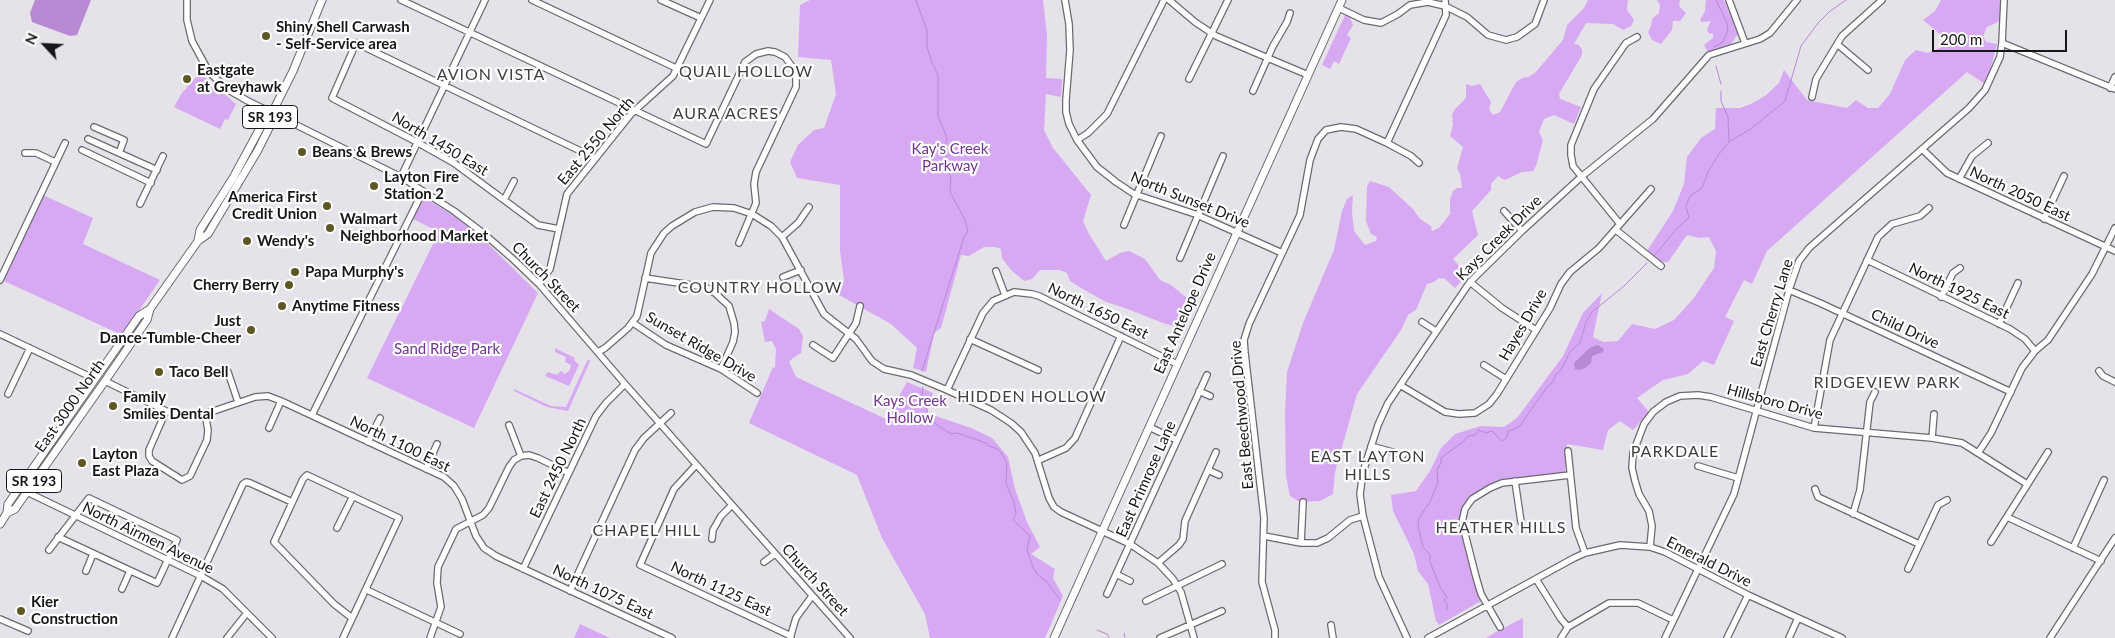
<!DOCTYPE html>
<style>
body{margin:0}
#map{position:relative;width:2115px;height:638px;overflow:hidden;background:#e6e2e9;font-family:Lato,sans-serif}
canvas{display:block}
.north{position:absolute;left:20px;top:20px;width:50px;height:50px;-webkit-text-stroke:4px #fff;paint-order:stroke;rotate:295deg;font-size:14px;font-weight:700;line-height:20px;text-align:center;color:#171618}
.north::after{content:'';display:block;margin:auto;width:18px;height:22px;background:#171618;clip-path:polygon(50% 0,100% 100%,50% 72%,0 100%)}
.scale{position:absolute;left:1932px;top:30px;width:135px;height:22px;box-sizing:border-box;border:2px solid #171618;border-top:0;padding-left:6px;font-size:15px;line-height:18px;white-space:nowrap;color:#171618;-webkit-text-stroke:4px #fff;paint-order:stroke}
</style>
<div id="map">
<canvas width="2115" height="638"></canvas>
<div class="north">N</div>
<div class="scale">200 m</div>
</div>
<script>
const c = document.querySelector('canvas').getContext('2d');
c.lineJoin = 'round';
function paint(path, color) { c.fillStyle = color; c.fill(path, 'evenodd'); }
const poly = rows => new Path2D(rows.map(r => 'M' + r).join(''));
function trace(path, color, width, dash) { c.strokeStyle = color; c.lineWidth = width; c.lineCap = dash ? 'butt' : 'round'; c.setLineDash(dash || []); c.stroke(path); }
function write(font, color, halo, rows, align = 'center') {
  c.font = font + ' Lato,sans-serif'; c.lineWidth = 4.5; c.setLineDash([]); c.textBaseline = 'middle'; c.strokeStyle = halo; c.fillStyle = color; for (const [text, x, y, turn = 0] of rows) {
    c.save(); c.translate(x, y); c.rotate((+turn || 0) * Math.PI / 180); c.textAlign = isNaN(turn) ? turn : align; if (halo) c.strokeText(text, 0, 0); c.fillText(text, 0, 0); c.restore();
  }
}
paint(poly([
 [810,0,1043,0,1047,35,1046,78,1062,79,1061,97,1046,94,1044,130,1053,148,1091,195,1083,221,1089,234,1106,261,1120,253,1129,251,1145,259,1160,280,1171,285,1188,299,1197,302,1185,329,1163,323,1125,308,1106,302,1081,288,1070,281,1067,273,1060,270,1040,270,1032,279,1024,281,1011,270,1002,258,1001,249,995,247,984,247,969,256,961,255,941,328,934,333,926,372,913,368,917,348,891,324,839,295,844,280,840,251,840,185,797,178,790,162,798,145,814,130,824,128,836,94,831,60,798,57,800,5],
 [1588,0,1628,0,1627,10,1634,20,1631,26,1623,30,1613,24,1586,23,1574,44,1579,45,1582,50,1582,55,1559,94,1560,99,1581,107,1574,124,1554,115,1544,119,1539,132,1543,140,1536,166,1533,171,1522,172,1505,180,1498,176,1491,184,1491,190,1472,211,1478,235,1453,259,1467,275,1455,288,1445,279,1439,278,1434,282,1427,284,1416,310,1408,315,1401,330,1357,394,1335,472,1333,494,1320,501,1300,502,1290,496,1286,475,1285,414,1287,372,1303,323,1334,250,1342,211,1347,199,1353,195,1352,212,1354,231,1365,245,1376,241,1377,237,1371,234,1366,221,1367,186,1370,181,1389,187,1413,209,1420,219,1431,226,1432,231,1439,228,1450,214,1450,199,1453,191,1457,188,1462,188,1460,174,1457,168,1463,147,1450,136,1453,125,1452,114,1455,109,1466,98,1466,84,1472,86,1480,84,1491,102,1489,109,1493,115,1500,112,1516,82,1522,78,1528,77,1535,73,1563,40,1567,25,1584,8],
 [1657,0,1680,0,1679,6,1686,13,1680,21,1673,21,1672,30,1661,44,1652,40,1648,32,1651,26,1652,19,1659,13,1660,5],
 [1706,0,1724,0,1738,34,1731,44,1708,52,1704,45,1713,38,1713,33,1709,34,1707,29,1711,21,1701,22,1700,20,1705,11],
 [1941,0,2000,0,2000,21,1987,27,1983,36,1986,42,1997,44,1990,71,1985,84,1967,72,1767,251,1752,284,1744,280,1725,317,1734,321,1714,365,1703,361,1688,374,1663,380,1637,398,1649,412,1633,430,1620,421,1608,430,1603,450,1567,444,1565,475,1511,481,1485,489,1462,511,1460,519,1461,528,1481,601,1439,625,1436,621,1428,584,1418,571,1414,554,1393,511,1391,495,1416,491,1430,471,1441,448,1455,434,1481,426,1504,427,1517,418,1563,356,1583,313,1602,293,1593,337,1603,342,1618,341,1632,324,1655,329,1674,320,1694,298,1714,268,1716,251,1709,237,1700,238,1687,235,1668,262,1660,262,1647,251,1673,211,1684,184,1687,157,1701,138,1715,129,1716,108,1740,108,1751,104,1765,96,1779,83,1784,70,1807,100,1847,108,1856,100,1868,108,1878,108,1890,94,1905,60,1916,50,1928,53,1942,47,1946,39,1923,20,1935,11],
 [1345,15,1349,15,1353,25,1347,35,1351,38,1339,64,1334,61,1330,69,1322,65],
 [200,73,236,104,228,120,225,119,220,129,174,107,182,93],
 [43,195,93,218,83,244,160,280,122,335,4,281],
 [424,197,453,215,481,237,538,293,474,428,367,378,439,232,413,219],
 [769,309,799,329,803,336,801,353,793,358,789,362,796,377,886,419,907,382,933,393,927,413,971,428,992,438,1008,457,1015,489,1027,522,1040,547,1031,554,1055,569,1053,578,1063,596,1045,638,930,638,925,614,882,538,857,475,749,423,773,367,775,368,776,349,772,341,765,342,761,322,765,321],
 [555,348,575,358,574,360,579,365,569,386,545,376,548,372,557,375,561,371,565,374,570,370,571,365,565,362,566,357,555,352],
 [591,359,568,411,547,407,514,391,514,389,551,406,566,407,587,361],
 [1523,618,1523,638,1486,638,1496,632],
 [580,624,610,638,574,638]
]), '#d6a9f2');
paint(poly([
 [35,0,91,0,77,35,70,36,32,22,30,13],
 [1598,345,1604,349,1603,352,1592,356,1591,363,1585,368,1580,370,1575,369,1574,363,1579,358,1591,347]
]), '#b689d2');
trace(poly([
 [916,0,927,31,927,47,932,63,938,75,938,116,947,138,945,148,949,172,951,177,950,192,965,220,968,231,964,237,922,371],
 [1714,47,1723,42,1728,30,1727,23,1716,0],
 [1716,66,1721,84],
 [1721,91,1721,101,1728,117,1729,142],
 [1655,255,1678,227,1689,218,1686,206,1690,196,1702,188,1709,170,1719,154,1729,142,1752,128,1785,101,1801,46,1818,23,1829,12,1846,0],
 [923,387,922,396,929,416,937,425,951,434,957,433,986,443,989,446,998,449,1004,457,1007,464,1006,484,1014,502,1016,514,1013,520,1030,536,1027,550,1033,567,1037,574,1047,582,1060,600],
 [1447,610,1447,604,1444,600,1447,597,1441,589,1430,562,1430,555,1423,547,1418,526,1419,518,1430,502,1438,482,1437,470,1441,463,1441,458,1464,441,1468,436,1475,435,1479,430,1486,433,1492,431,1502,441,1507,437,1508,431,1519,427,1547,387,1553,382,1556,374,1561,370,1570,352,1580,343,1586,322,1592,312,1624,286,1647,263],
 [1097,630,1107,634,1109,638],
 [1124,633,1125,638]
]), '#b689d2', 1);
const minor = poly([
 [187,0,187,20,192,41,209,72,227,89,246,100,401,177,454,211,483,233,514,260,539,284,625,384,850,638],
 [401,0,706,144,745,62,756,54,768,51,775,52,785,57,796,72,796,87,756,172,754,184,756,203,739,243],
 [532,0,678,69],
 [661,0,701,18],
 [1065,0,1069,24,1070,50,1066,100,1066,112,1069,124,1077,140,1097,167,1116,182,1134,194,1195,214,1282,253],
 [1169,0,1195,22,1216,36,1308,75],
 [1729,0,1745,43],
 [1339,8,1364,20,1381,23,1398,14,1410,5,1428,2,1445,6,1467,17,1488,35,1506,40,1517,37,1535,24,1544,0],
 [2002,43,2115,89],
 [1837,44,1868,70],
 [1189,79,1228,0],
 [2110,88,2115,77],
 [1253,91,1273,46,1287,22,1290,13],
 [1812,97,1816,79,1842,36,1882,0],
 [94,127,124,140,119,153],
 [88,139,157,170],
 [1077,140,1088,133,1107,114,1164,0],
 [1387,143,1446,15,1445,0],
 [1922,149,1947,173,2115,251],
 [82,150,151,183],
 [25,153,36,153,55,162],
 [401,177,485,0],
 [1959,179,1972,156,1988,143],
 [504,200,514,181],
 [140,204,163,156],
 [1504,211,1522,231],
 [2044,219,2064,176],
 [1620,224,1573,166,1571,155,1571,145,1594,89,1626,43,1637,37],
 [1124,225,1161,136],
 [559,229,538,225,454,163,413,140,332,98,356,43,595,158],
 [1616,230,1661,266],
 [782,237,798,223,809,207],
 [1180,258,1223,156],
 [1867,260,2010,329,2025,339,2035,351],
 [996,271,1005,295],
 [783,277,801,270],
 [645,278,705,287,715,293,729,306,734,323,735,332,733,342,721,369],
 [0,280,65,143],
 [1470,282,1502,308,1536,330],
 [539,284,550,269,567,194,631,114,673,76,710,0],
 [1789,290,1820,303,2011,392],
 [1941,297,1953,273,1960,268],
 [1422,322,1436,331],
 [633,323,666,345,721,369,757,393],
 [1999,324,2018,283],
 [0,334,95,379],
 [970,339,1038,370],
 [813,345,833,358,856,323,860,306],
 [598,352,605,348,628,328,637,316,651,253,664,233,672,226,695,212,713,207,734,208,752,214,771,226,782,237,824,314,856,339,872,361,884,369,911,375,947,390,991,410,1011,423,1021,432,1035,453,1049,498,1054,507,1061,512,1130,544,1158,563,1173,579,1181,592,1194,638],
 [1484,365,1506,379],
 [2099,371,2103,376,2115,382],
 [228,372,238,402],
 [105,381,166,411,185,416,205,414,255,397,268,396,281,401,444,477,454,486,462,499,476,536,484,548,496,556,672,638],
 [1400,385,1445,412,1459,414,1475,413,1489,404,1497,394,1550,308,1561,284,1570,272,1599,248,1651,189],
 [947,390,983,313,993,301,1014,292,1032,294,1039,296,1177,364],
 [1199,391,1210,396],
 [8,394,30,348],
 [166,411,149,450,149,456,152,461,182,480,190,476,207,440,208,430,205,414],
 [312,415,423,191],
 [509,425,521,456],
 [1149,427,1177,440],
 [269,428,281,401],
 [1814,428,1830,340,1878,237,1892,224,1920,216,1929,208],
 [1932,438,1934,414],
 [368,442,380,418],
 [1371,446,1403,455],
 [1568,451,1576,528,1585,553],
 [1978,453,1991,433,2022,368,2035,351,2048,340,2092,274,2115,228],
 [1039,460,1066,448,1075,438,1121,336],
 [696,465,674,489,640,565,791,636],
 [1698,466,1738,478],
 [426,469,437,444],
 [1208,470,1219,475],
 [1515,481,1521,522],
 [1815,489,1818,497,1919,544],
 [27,492,201,576,223,589,272,638],
 [1853,514,1860,490,1870,402,1875,392],
 [2007,517,2101,561],
 [337,528,353,496],
 [1264,536,1301,543,1317,543,1328,538,1350,520,1363,516],
 [712,539,713,530,721,516,732,505],
 [1991,542,2048,452],
 [1301,543,1303,502],
 [1650,547,1652,526,1649,511,1639,494,1635,481,1632,468,1633,453,1644,424,1653,412,1666,402,1680,396,1698,395,1711,397,1814,428,1932,438,1962,443,2027,484],
 [2073,548,2104,480],
 [49,550,89,498,177,540,157,583,58,537],
 [764,562,775,554],
 [1158,563,1179,545,1183,539,1185,521,1216,452],
 [523,569,596,416,606,403,625,384],
 [1908,569,1938,505,1947,500],
 [86,571,93,554],
 [1116,574,1130,581],
 [1536,579,1561,619,1568,627],
 [122,589,130,571],
 [367,590,460,634],
 [570,591,635,450,644,438,671,413],
 [1107,594,1207,375],
 [1146,601,1222,564],
 [0,619,28,631],
 [1331,625,1333,638],
 [1500,627,1481,594,1476,577,1462,522,1465,509,1472,499,1490,488,1502,483,1570,475],
 [172,638,243,484,246,482,250,483,292,502],
 [227,638,247,613],
 [343,638,399,518,307,475,303,479,274,542,334,604,352,618],
 [430,638,441,607,437,583,438,567,456,529,483,515,489,508,509,467,514,460,521,456,529,455,538,458,569,473],
 [790,638,796,618,812,596],
 [1160,638,1222,611],
 [1275,638,1275,630,1262,582,1264,518,1245,353,1244,340,1249,324,1300,215,1310,160,1318,139,1326,130,1341,127,1356,129,1387,143,1411,156,1419,163],
 [1407,638,1379,577,1363,516,1360,494,1363,472,1378,425,1388,403,1470,282,1522,231,1581,177,1653,119,1709,55,1760,39,1770,33,1797,0],
 [1428,638,1574,558,1585,553,1620,545,1650,547,1665,552,1748,595,1842,638],
 [1561,638,1568,627,1609,603,1638,603,1673,620],
 [1665,638,1734,494,1789,290,1799,261,1809,248,1969,108,1985,90,2000,57,2002,43,2004,0],
 [1727,638,1748,595],
 [1789,638,1798,618],
 [2050,638,2115,538]
]);
const major = poly([
 [270,117,293,71,322,0],
 [7,513,15,509,105,381,147,320,150,309],
 [0,524,7,513,8,504,139,316,150,309,198,241,208,234,258,150,272,122,270,117,265,119,233,178,200,230,198,241],
 [1054,638,1342,0]
]);
trace(minor, '#6c696f', 8);
trace(major, '#6c696f', 9);
trace(minor, '#fff', 5.5);
trace(major, '#fff', 7);
for (const [x, y, r, color] of [
 [266,36,5,"#5e5723"],
 [187,79,5,"#5e5723"],
 [302,152,5,"#5e5723"],
 [374,186,5,"#5e5723"],
 [327,206,5,"#5e5723"],
 [330,228,5,"#5e5723"],
 [247,241,5,"#5e5723"],
 [295,272,5,"#5e5723"],
 [289,285,5,"#5e5723"],
 [282,306,5,"#5e5723"],
 [251,330,5,"#5e5723"],
 [159,372,5,"#5e5723"],
 [113,406,5,"#5e5723"],
 [82,463,5,"#5e5723"],
 [21,611,5,"#5e5723"]
]) { const dot = new Path2D(); dot.arc(x, y, r, 0, 2 * Math.PI); c.fillStyle = color; c.fill(dot); trace(dot, '#fff', 2); }
for (const [x, y, w] of [
 [270,117,55],
 [34,481,55]
]) { const box = new Path2D(); box.roundRect(x - w / 2, y - 11.5, w, 23, 4); c.fillStyle = '#fff'; c.fill(box); trace(box, '#171618', 1); }
write('bold 14px', '#171618', null, [
 ["SR 193",270,117],
 ["SR 193",34,481]
]);
write('bold 15px', '#171618', '#fff', [
 ["Shiny Shell Carwash",276,27],
 ["- Self-Service area",276,44],
 ["Eastgate",197,70],
 ["at Greyhawk",197,87],
 ["Beans & Brews",312,152],
 ["Layton Fire",384,177],
 ["Station 2",384,194],
 ["America First",317,197,"right"],
 ["Credit Union",317,214,"right"],
 ["Walmart",340,219],
 ["Neighborhood Market",340,236],
 ["Wendy's",257,241],
 ["Papa Murphy's",305,272],
 ["Cherry Berry",279,285,"right"],
 ["Anytime Fitness",292,306],
 ["Just",241,321,"right"],
 ["Dance-Tumble-Cheer",241,338,"right"],
 ["Taco Bell",169,372],
 ["Family",123,397],
 ["Smiles Dental",123,414],
 ["Layton",92,454],
 ["East Plaza",92,471],
 ["Kier",31,602],
 ["Construction",31,619]
], 'left');
write('15px', '#171618', '#fff', [
 ["East 2550 North",596,141,-50],
 ["North 1450 East",440,144,31],
 ["North 2050 East",2020,194,25],
 ["North Sunset Drive",1190,200,22],
 ["Kays Creek Drive",1499,238,-45],
 ["Church Street",546,277,46],
 ["North 1925 East",1959,291,26],
 ["North 1650 East",1098,311,26],
 ["East Antelope Drive",1185,313,-66],
 ["East Cherry Lane",1772,313,-73],
 ["Hayes Drive",1523,325,-60],
 ["Child Drive",1905,329,25],
 ["Sunset Ridge Drive",701,347,30],
 ["Hillsboro Drive",1775,402,15],
 ["East 3000 North",70,406,-55],
 ["East Beechwood Drive",1242,415,-95],
 ["North 1100 East",400,444,26],
 ["East 2450 North",558,468,-64],
 ["East Primrose Lane",1146,479,-66],
 ["North Airmen Avenue",148,538,26],
 ["Emerald Drive",1709,562,27],
 ["Church Street",815,580,48],
 ["North 1125 East",721,589,25],
 ["North 1075 East",603,592,25]
]);
write('15px', '#6f368d', '#fff', [
 ["Kay's Creek",950,149],
 ["Parkway",950,166],
 ["Sand Ridge Park",447,349],
 ["Kays Creek",910,401],
 ["Hollow",910,418]
]);
c.letterSpacing = '1px';
write('16px', '#413e43', '#fff', [
 ["QUAIL HOLLOW",746,72],
 ["AVION VISTA",491,75],
 ["AURA ACRES",726,114],
 ["COUNTRY HOLLOW",760,288],
 ["RIDGEVIEW PARK",1887,383],
 ["HIDDEN HOLLOW",1032,397],
 ["PARKDALE",1675,452],
 ["EAST LAYTON",1368,457],
 ["HILLS",1368,475],
 ["HEATHER HILLS",1501,528],
 ["CHAPEL HILL",647,531]
]);
c.letterSpacing = '0px';
</script>
